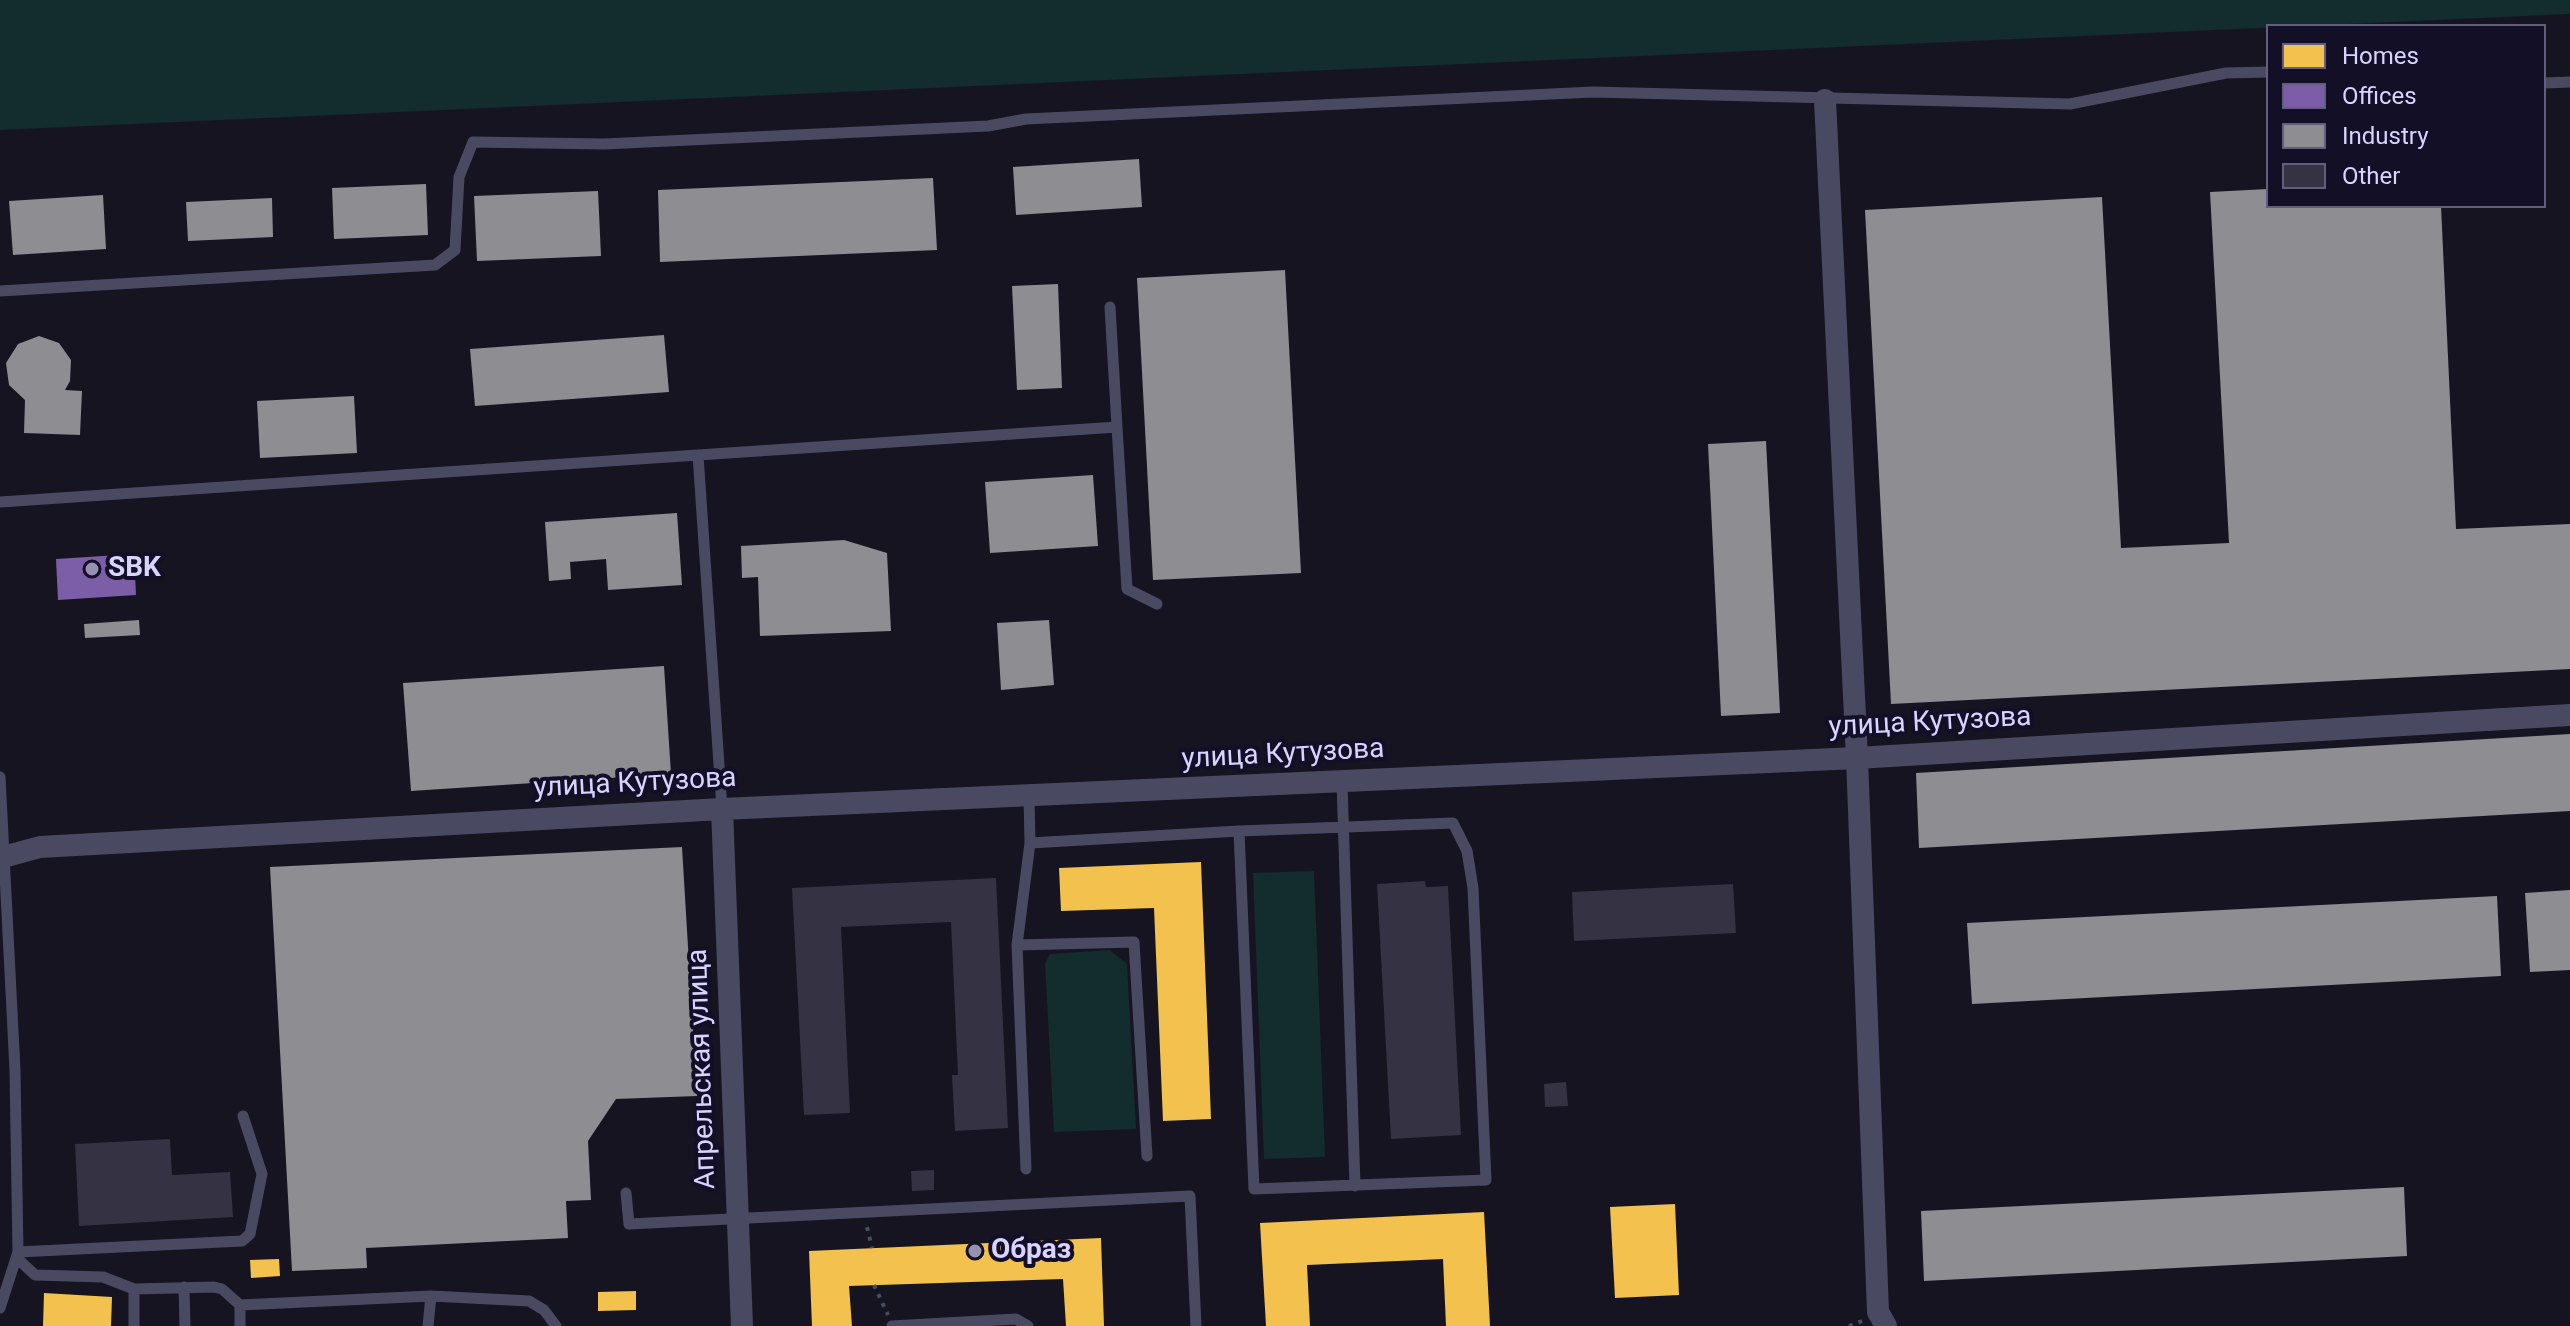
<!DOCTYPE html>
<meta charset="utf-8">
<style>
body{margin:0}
#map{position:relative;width:2570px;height:1326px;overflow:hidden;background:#161421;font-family:Roboto,sans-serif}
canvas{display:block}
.legend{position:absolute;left:2266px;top:24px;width:280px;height:184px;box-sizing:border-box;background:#130f26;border:2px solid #625e7d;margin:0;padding:10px 14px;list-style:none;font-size:24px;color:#d9d4ff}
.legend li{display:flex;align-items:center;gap:16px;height:40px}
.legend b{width:40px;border:2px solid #625e7d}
</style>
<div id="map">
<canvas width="2570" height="1326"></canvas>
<ul class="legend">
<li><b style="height:22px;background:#f2c14e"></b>Homes</li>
<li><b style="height:22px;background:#7b5ea7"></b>Offices</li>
<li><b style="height:22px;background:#8d8d92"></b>Industry</li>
<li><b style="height:22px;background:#343243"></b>Other</li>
</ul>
</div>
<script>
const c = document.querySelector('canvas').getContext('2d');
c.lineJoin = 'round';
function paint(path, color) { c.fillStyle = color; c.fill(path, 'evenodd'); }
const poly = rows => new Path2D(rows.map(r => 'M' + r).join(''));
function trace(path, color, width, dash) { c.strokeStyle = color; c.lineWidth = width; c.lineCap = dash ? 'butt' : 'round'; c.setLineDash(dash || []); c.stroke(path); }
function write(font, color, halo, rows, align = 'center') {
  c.font = font + ' Roboto,sans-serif'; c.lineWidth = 8; c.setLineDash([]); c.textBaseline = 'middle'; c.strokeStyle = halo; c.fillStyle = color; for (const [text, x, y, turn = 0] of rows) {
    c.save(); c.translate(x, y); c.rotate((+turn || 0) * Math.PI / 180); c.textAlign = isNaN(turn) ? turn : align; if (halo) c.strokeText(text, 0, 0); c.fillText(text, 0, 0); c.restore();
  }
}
paint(poly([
 [0,0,2570,0,2570,14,0,130],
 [1314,871,1325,1157,1264,1159,1253,873],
 [1110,950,1127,964,1136,1129,1054,1132,1045,964,1050,954]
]), '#132c2d');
paint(poly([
 [1201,862,1211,1119,1163,1121,1154,908,1061,911,1059,868],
 [1675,1204,1679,1295,1615,1298,1610,1207],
 [1484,1212,1490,1326,1446,1326,1443,1259,1307,1265,1310,1326,1266,1326,1260,1223],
 [1101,1238,1104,1326,1066,1326,1063,1279,849,1286,852,1326,812,1326,809,1251],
 [279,1259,280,1276,251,1278,250,1260],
 [636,1291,636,1310,598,1311,598,1292],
 [44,1293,112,1297,111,1326,43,1326]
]), '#f2c14e');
paint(poly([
 [134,554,136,595,58,600,56,559]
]), '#7b5ea7');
paint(poly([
 [1139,159,1142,207,1016,215,1013,167],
 [933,178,937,250,660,262,658,190],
 [426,184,428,235,334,239,332,188],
 [2268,189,2268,206,2441,206,2456,529,2570,524,2570,669,1891,704,1865,210,2102,197,2121,548,2229,543,2210,192],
 [598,191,601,256,477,261,474,196],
 [103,195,106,249,13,255,9,201],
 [272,198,273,237,188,241,186,202],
 [1285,270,1301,573,1153,580,1137,278],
 [1058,284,1062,388,1017,390,1012,286],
 [664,335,669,392,475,406,470,349],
 [39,336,59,343,71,360,70,381,65,390,82,391,80,435,24,433,25,400,9,385,6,363,18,344],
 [354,396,357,453,260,458,257,401],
 [1766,441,1780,713,1721,716,1708,444],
 [1093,475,1098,546,990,553,985,482],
 [677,513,682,585,608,590,606,559,570,562,571,579,549,581,545,522],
 [844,540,887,553,891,631,760,636,758,577,742,578,741,546],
 [139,620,140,635,85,638,84,624],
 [1049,620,1054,685,1001,690,997,623],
 [664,666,671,774,411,791,403,683],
 [2570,734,2570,811,1919,848,1916,773],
 [682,847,697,1096,616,1099,588,1141,591,1200,566,1201,568,1238,366,1248,367,1268,292,1271,270,867],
 [2570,890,2570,970,2530,972,2525,893],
 [2497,896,2501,976,1972,1004,1967,923],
 [2404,1187,2407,1256,1924,1281,1921,1211]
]), '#8d8d92');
paint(poly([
 [996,878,1008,1128,955,1131,952,1075,958,1075,951,922,841,927,850,1113,804,1115,792,888],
 [1425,881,1426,887,1448,886,1461,1135,1391,1139,1377,884],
 [1733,884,1736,933,1574,941,1572,892],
 [1566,1082,1568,1106,1545,1107,1544,1084],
 [170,1139,172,1175,230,1172,233,1217,79,1226,75,1144],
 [934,1170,934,1190,912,1191,911,1171]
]), '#343243');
trace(poly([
 [867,1227,872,1248],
 [874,1285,888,1315],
 [1849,1326,1862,1321]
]), '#44505f', 4, [4, 6]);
trace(poly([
 [2544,83,2570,82],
 [0,291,435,265,455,250,459,177,473,142,604,144,988,126,1026,119,1593,92,2070,104,2226,73,2268,72],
 [1117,427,1127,589,1157,604],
 [0,502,698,455],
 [0,777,15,1070,18,1252,0,1308],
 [1342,783,1355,1186],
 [722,809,698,455,1117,427,1110,307],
 [1030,843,1239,831,1453,823,1467,851,1473,888,1486,1180,1254,1189,1239,831],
 [1017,945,1134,942,1147,1156],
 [1026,1169,1017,945,1030,843,1029,797],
 [626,1193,629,1224,1190,1196,1196,1326],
 [18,1252,242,1241,250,1234,262,1174,243,1116],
 [18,1259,35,1275,103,1277,134,1289,214,1287,222,1289,240,1305,431,1296,529,1301,544,1310,556,1326],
 [184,1287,185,1326],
 [134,1289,134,1326],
 [240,1305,240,1326],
 [428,1326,431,1296],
 [892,1326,1016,1319,1028,1326]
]), '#4a4962', 11);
trace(poly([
 [1825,100,1857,758,1878,1312,1886,1326],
 [722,809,742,1326],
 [0,858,40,847,722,809,1857,758,2570,715]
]), '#4a4962', 22);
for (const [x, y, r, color] of [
 [92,569,8,"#9591b1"],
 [975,1251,8,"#9591b1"]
]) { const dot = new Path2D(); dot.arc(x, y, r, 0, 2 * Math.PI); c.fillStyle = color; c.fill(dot); trace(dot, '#130f26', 3); }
write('bold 28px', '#d9d4ff', '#130f26', [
 ["SBK",108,569],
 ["Образ",991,1251]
], 'left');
write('28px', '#d9d4ff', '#130f26', [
 ["улица Кутузова",1930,723,-3],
 ["улица Кутузова",1283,755,-3],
 ["улица Кутузова",635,784,-3],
 ["Апрельская улица",703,1069,-92]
]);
</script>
